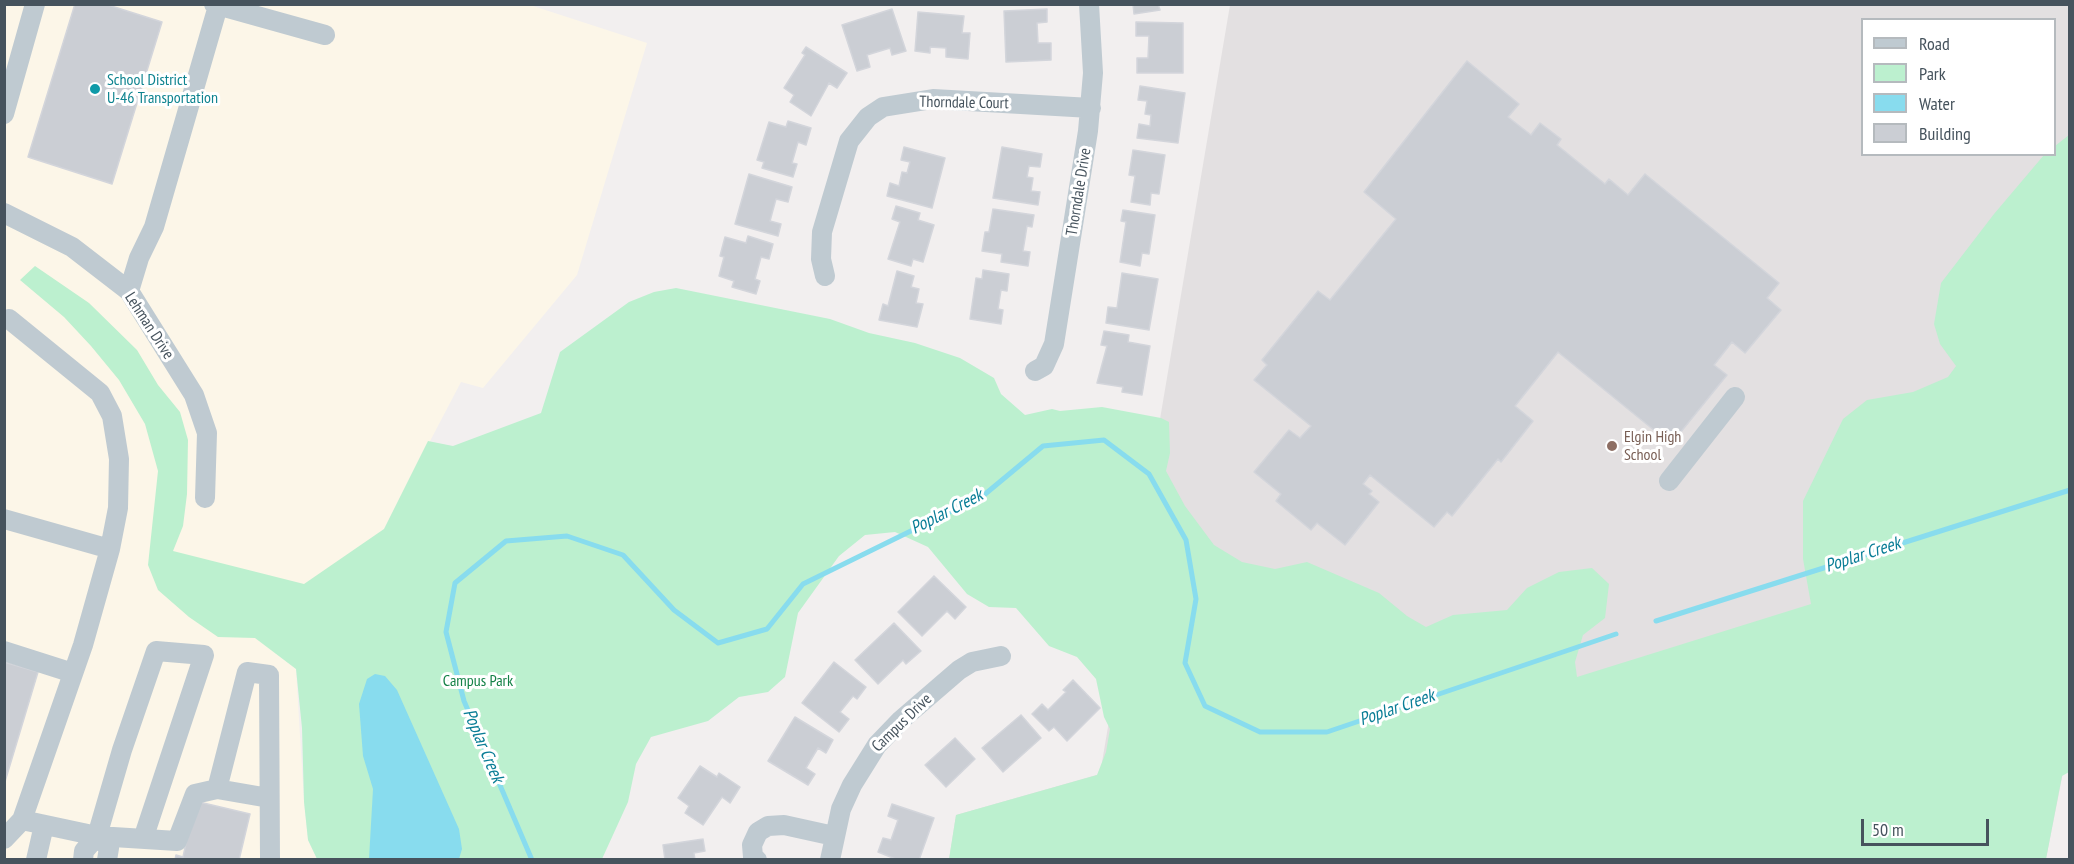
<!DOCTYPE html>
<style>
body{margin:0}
#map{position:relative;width:2074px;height:864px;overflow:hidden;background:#f2efef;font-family:"PT Sans Narrow",sans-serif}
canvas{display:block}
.frame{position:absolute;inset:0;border:6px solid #46535d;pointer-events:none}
.legend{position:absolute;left:1861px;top:18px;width:195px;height:138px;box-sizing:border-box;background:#fff;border:2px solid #b5babe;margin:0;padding:8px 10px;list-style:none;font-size:18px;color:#46535d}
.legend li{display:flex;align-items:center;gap:12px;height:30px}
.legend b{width:30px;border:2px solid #b5babe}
.scale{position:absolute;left:1861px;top:819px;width:128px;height:27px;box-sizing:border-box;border:3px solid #46535d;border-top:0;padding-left:8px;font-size:18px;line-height:21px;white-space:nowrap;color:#46535d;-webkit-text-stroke:4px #fff;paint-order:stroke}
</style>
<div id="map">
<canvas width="2074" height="864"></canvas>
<div class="frame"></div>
<ul class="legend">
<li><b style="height:8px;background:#bfcad1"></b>Road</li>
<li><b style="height:16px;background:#bcf0cf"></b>Park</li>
<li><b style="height:16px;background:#88dcee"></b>Water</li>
<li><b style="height:16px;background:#cbced4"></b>Building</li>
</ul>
<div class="scale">50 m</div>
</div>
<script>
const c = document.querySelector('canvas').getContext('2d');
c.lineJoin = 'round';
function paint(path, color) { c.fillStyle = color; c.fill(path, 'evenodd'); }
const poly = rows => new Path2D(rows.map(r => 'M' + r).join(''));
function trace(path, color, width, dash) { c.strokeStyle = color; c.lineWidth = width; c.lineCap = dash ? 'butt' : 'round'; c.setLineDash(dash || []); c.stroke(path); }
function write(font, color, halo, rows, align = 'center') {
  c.font = font + ' "PT Sans Narrow",sans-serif'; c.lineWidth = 6; c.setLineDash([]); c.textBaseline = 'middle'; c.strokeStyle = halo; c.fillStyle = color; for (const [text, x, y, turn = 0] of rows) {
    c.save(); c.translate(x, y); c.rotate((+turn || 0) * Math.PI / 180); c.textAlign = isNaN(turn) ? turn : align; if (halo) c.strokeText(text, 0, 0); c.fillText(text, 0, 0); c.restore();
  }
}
paint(poly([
 [5,5,530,5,647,43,577,275,483,388,461,382,384,529,256,638,296,669,304,802,308,840,317,859,5,860]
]), '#fcf6e8');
paint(poly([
 [1230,5,2069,5,2070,737,2046,859,949,860,956,815,1100,774],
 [1862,20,2054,20,2054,154,1862,154]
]), '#e3e0e1');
paint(poly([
 [2069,135,2069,772,2062,776,2046,859,949,859,956,815,1097,775,1106,752,1110,729,1104,717,1096,679,1077,657,1049,646,1016,608,989,607,967,594,928,547,895,532,865,535,839,556,798,613,785,677,768,692,739,697,708,721,651,737,636,764,628,802,602,859,317,859,308,840,304,802,302,728,296,669,255,638,218,637,189,617,158,590,148,565,158,471,145,424,119,380,91,346,64,317,20,280,35,266,89,303,137,350,158,385,180,412,188,440,187,494,183,526,173,551,304,584,384,529,428,441,453,446,541,413,560,352,629,302,654,292,676,288,830,319,869,333,915,343,960,358,994,378,1001,394,1025,415,1052,409,1060,411,1102,407,1161,418,1169,422,1170,453,1166,471,1185,506,1214,545,1242,562,1275,569,1307,562,1379,593,1407,616,1426,627,1453,615,1507,610,1527,588,1559,572,1592,568,1609,584,1605,618,1583,635,1575,662,1577,677,1811,604,1803,559,1803,501,1843,419,1867,400,1913,392,1948,377,1956,366,1940,344,1934,324,1941,283,1994,214,2044,155,2054,154,2055,146]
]), '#bcf0cf');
paint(poly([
 [375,674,385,676,397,690,459,829,462,849,459,859,369,859,373,789,363,756,359,704,367,679]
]), '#88dcee');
trace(poly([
 [1656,621,2070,490],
 [532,860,464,701,446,632,455,583,506,541,567,536,623,555,674,610,718,643,767,629,803,584,984,495,1043,446,1104,440,1149,474,1186,540,1196,599,1185,663,1205,706,1260,732,1327,732,1616,634]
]), '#88dcee', 5);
const building = poly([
 [75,4,105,4,162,22,112,184,28,157,75,4],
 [1133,4,1158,4,1160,10,1134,14,1133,4],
 [892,9,906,51,892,55,890,48,867,55,870,67,857,71,842,25,892,9],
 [1047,9,1047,22,1037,23,1038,43,1051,43,1051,60,1006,62,1004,11,1047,9],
 [918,12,964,16,962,33,970,33,968,59,946,57,946,48,930,47,930,53,915,51,918,12],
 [1136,22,1183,23,1183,73,1137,73,1137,58,1148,58,1149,36,1136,36,1136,22],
 [806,47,847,73,837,88,829,83,811,116,790,102,794,95,784,88,805,55,802,53,806,47],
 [1467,61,1519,104,1508,117,1531,135,1540,123,1561,139,1557,145,1605,184,1609,179,1628,195,1645,174,1779,283,1767,298,1781,310,1745,353,1732,342,1714,365,1727,375,1671,444,1558,352,1515,406,1533,421,1501,462,1498,459,1452,516,1447,512,1434,527,1370,475,1363,484,1372,491,1369,494,1379,502,1345,545,1317,523,1311,530,1276,501,1281,494,1254,472,1289,430,1300,438,1311,426,1254,380,1267,365,1262,360,1318,291,1330,300,1396,219,1364,192,1467,61],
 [1140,86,1185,93,1178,143,1137,138,1139,124,1150,126,1151,115,1145,114,1147,101,1138,100,1140,86],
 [788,121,811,128,806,145,798,142,792,163,797,164,793,177,762,168,764,162,757,160,769,122,786,127,788,121],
 [904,147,945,158,932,208,887,196,890,183,899,186,902,172,907,173,910,162,901,160,904,147],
 [1002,147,1042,154,1040,167,1029,166,1027,177,1033,178,1031,191,1040,192,1038,205,993,198,1002,147],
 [1133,150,1165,155,1159,194,1151,193,1150,205,1131,202,1135,176,1129,175,1133,150],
 [749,174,792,187,788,202,776,199,770,221,781,224,778,236,735,224,749,174],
 [896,206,920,213,918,220,934,225,923,262,913,259,911,266,888,259,900,222,892,219,896,206],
 [993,209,1034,215,1032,227,1027,226,1023,251,1030,252,1028,266,1001,262,1002,254,982,251,985,232,989,232,993,209],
 [1123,210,1155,215,1149,254,1142,253,1140,266,1120,262,1126,222,1121,221,1123,210],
 [748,236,773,244,769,259,761,257,755,279,760,281,756,294,732,287,734,281,719,276,724,257,720,256,725,237,746,243,748,236],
 [983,270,1009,274,1007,291,1001,290,998,309,1003,310,1001,324,970,319,976,278,982,279,983,270],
 [897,271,914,276,911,287,919,289,916,303,923,304,917,327,879,320,883,304,888,306,897,271],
 [1122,273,1158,279,1149,330,1106,323,1108,307,1117,308,1122,273],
 [1104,331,1129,335,1128,342,1150,346,1142,395,1122,392,1123,387,1097,383,1107,346,1101,345,1104,331],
 [934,576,966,607,955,619,947,611,922,636,898,612,934,576],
 [894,623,921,651,906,664,903,660,878,684,855,660,894,623],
 [4,662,38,672,4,785,4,662],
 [834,662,866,687,857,699,853,696,840,712,849,719,839,732,802,703,834,662],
 [1073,680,1100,708,1067,741,1054,727,1049,731,1032,714,1042,704,1048,710,1066,692,1063,690,1073,680],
 [1021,715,1041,738,1003,772,982,748,1021,715],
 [795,717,833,740,826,753,818,748,806,768,815,774,808,785,768,761,795,717],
 [955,738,975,759,946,787,925,765,955,738],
 [700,766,717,777,719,773,740,787,730,803,722,797,703,825,685,813,689,806,678,798,700,766],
 [195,801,250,814,239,860,175,860,176,855,183,857,195,801],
 [892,804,934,818,919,860,898,860,878,852,883,838,891,840,898,820,888,816,892,804],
 [703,839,705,851,694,853,695,860,665,860,663,845,703,839]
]);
paint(building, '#cbced4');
trace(building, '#d3d5db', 1.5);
trace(poly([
 [214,4,325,35],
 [4,114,35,4],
 [4,213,72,247,129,291,194,395,207,433,205,498],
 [825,276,821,259,822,232,849,141,868,117,883,107,933,99,1091,108],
 [129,291,139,258,154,227,218,6],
 [9,319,100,393,112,416,119,459,118,508,110,549],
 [1035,371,1044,366,1054,344,1088,131,1093,73,1089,4],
 [1669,481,1735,397],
 [4,519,110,549,83,645,22,820],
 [4,651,73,673],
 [217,789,247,672,269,675,270,860],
 [97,836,109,848,107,860],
 [4,839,22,820,97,836,177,841,195,794,217,789,269,798],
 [36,860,44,825],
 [83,860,84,851,97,836,122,750,156,651,204,655,143,839],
 [757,860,753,857,752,845,758,832,768,826,784,825,834,836],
 [830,860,841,809,852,785,877,745,901,720,959,670,972,662,1001,656]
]), '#bfcad1', 20);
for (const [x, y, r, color] of [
 [95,89,6,"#0f9aa8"],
 [1612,446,6,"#8d6e63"]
]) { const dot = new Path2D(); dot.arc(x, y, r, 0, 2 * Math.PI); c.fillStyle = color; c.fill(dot); trace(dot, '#fff', 2); }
write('16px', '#0d838f', '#fff', [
 ["School District",107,80],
 ["U-46 Transportation",107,98]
], 'left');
write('16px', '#46535d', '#fff', [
 ["Thorndale Court",964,103,1],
 ["Thorndale Drive",1079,192,-81],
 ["Lehman Drive",149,326,57],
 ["Campus Drive",902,723,-44]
]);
write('16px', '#785e54', '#fff', [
 ["Elgin High",1624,437],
 ["School",1624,455]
], 'left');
write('16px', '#148147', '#fff', [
 ["Campus Park",478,681]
]);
write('italic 18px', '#097d96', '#fff', [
 ["Poplar Creek",947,512,-27],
 ["Poplar Creek",1863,555,-18],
 ["Poplar Creek",1397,708,-19],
 ["Poplar Creek",483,746,67]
]);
</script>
